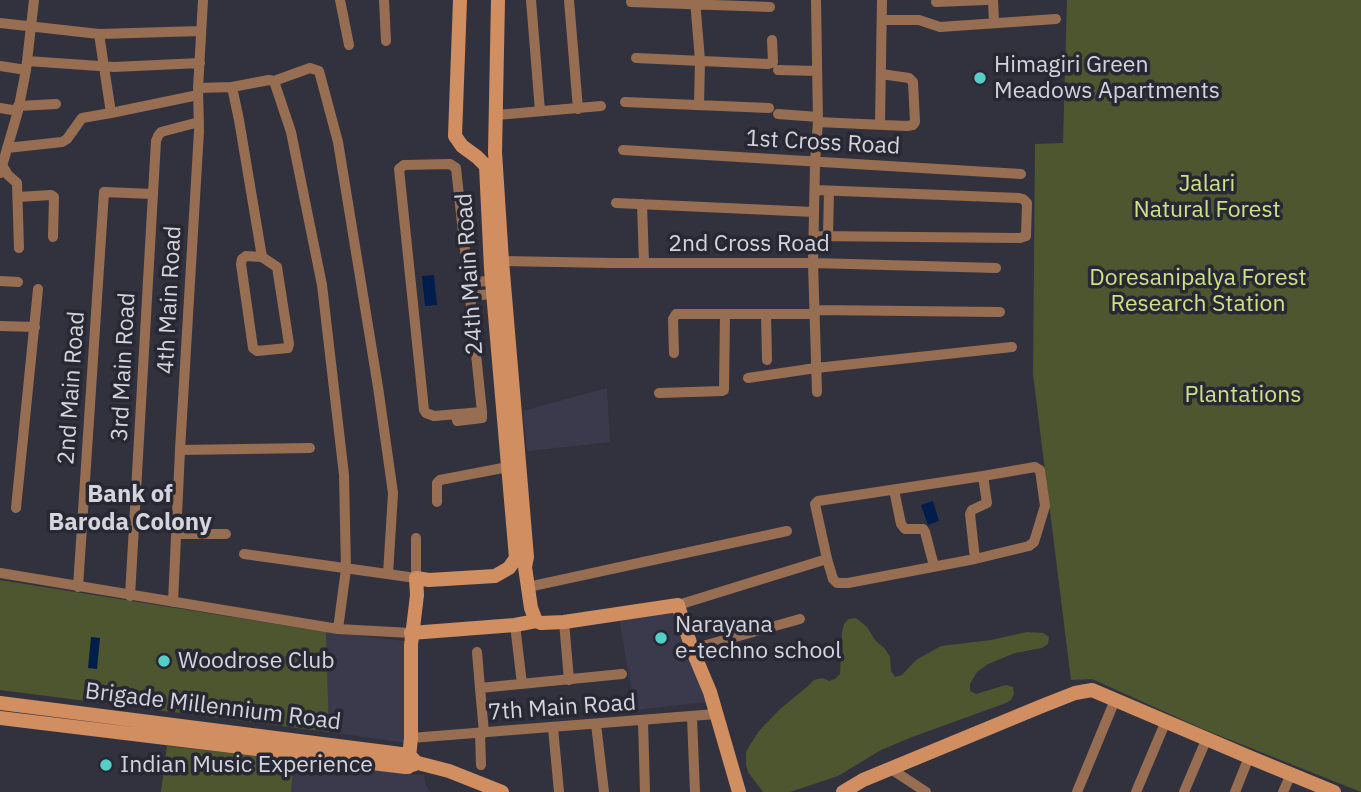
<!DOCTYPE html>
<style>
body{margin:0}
canvas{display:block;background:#32323e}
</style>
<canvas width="1361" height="792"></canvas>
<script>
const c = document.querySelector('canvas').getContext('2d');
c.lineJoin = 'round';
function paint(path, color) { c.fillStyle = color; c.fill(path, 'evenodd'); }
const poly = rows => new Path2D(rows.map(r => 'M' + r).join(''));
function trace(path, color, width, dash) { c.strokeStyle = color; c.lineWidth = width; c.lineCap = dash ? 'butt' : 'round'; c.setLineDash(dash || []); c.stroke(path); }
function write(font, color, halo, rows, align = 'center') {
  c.font = font + ' "IBM Plex Sans",sans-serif'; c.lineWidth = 7; c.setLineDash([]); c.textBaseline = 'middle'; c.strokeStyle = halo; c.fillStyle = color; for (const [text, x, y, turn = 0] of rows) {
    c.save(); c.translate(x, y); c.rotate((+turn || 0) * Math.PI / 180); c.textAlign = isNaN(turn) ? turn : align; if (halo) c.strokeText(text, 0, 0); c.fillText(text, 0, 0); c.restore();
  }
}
paint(poly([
 [607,388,610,442,527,451,523,411],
 [669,611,676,616,707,702,635,710,619,617],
 [326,632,404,641,407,743,329,732],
 [294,760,404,774,424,775,425,784,430,792,291,792]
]), '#3a3a4c');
paint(poly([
 [1067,0,1361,0,1361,792,1203,729,1092,679,1071,680,1033,374,1035,144,1063,143],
 [0,580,326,632,329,732,0,690],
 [856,618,867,627,875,640,885,649,890,657,891,671,895,677,902,675,916,660,941,646,991,640,1027,632,1043,633,1049,637,1048,644,1042,648,1015,653,988,664,977,672,970,684,970,691,976,694,1006,685,1013,687,1014,694,1011,700,1006,703,912,737,881,750,838,776,790,792,763,792,748,772,746,765,746,752,750,745,759,731,779,710,808,686,814,680,822,678,829,681,835,679,840,674,842,632,844,624,849,619],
 [167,746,294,760,291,792,161,792]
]), '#4d562e');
paint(poly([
 [434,275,437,305,425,306,422,276],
 [933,501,939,521,928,525,921,505],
 [91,637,100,638,97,669,88,668]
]), '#011d4b');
trace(poly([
 [340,0,349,45],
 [384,0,386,41],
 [531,0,540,111],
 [569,0,578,109],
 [695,0,700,60,699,105],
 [816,0,818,122,815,163,813,263,817,392],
 [993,0,994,23],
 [631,2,770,7],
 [936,2,986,0],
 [882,20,919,20,940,27,1056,19],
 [0,23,99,34,201,31],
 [99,34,111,113],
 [636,58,768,64,773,62,772,40],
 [27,61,114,67,200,63],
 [0,66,26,70],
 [778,70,817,71],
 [274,81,310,68,319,71,338,142,378,387,393,493,388,574],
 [232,87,239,120,262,257],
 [198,88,232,87,269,80,274,81,291,132,322,285,344,475,346,569,338,629],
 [625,102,769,108],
 [18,106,56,104],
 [0,108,18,111],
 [778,114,818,117],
 [497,115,601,106],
 [818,122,907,126,913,125,915,122,913,82,909,78,881,74],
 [880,124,882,0],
 [7,148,62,142,67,139,82,118,111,113,198,95],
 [623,150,1021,174],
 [2,165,8,175,17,183,19,248],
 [0,173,18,111,26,70,34,0],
 [18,197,51,195,54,197,53,237],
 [616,203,814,212],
 [642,204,644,263],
 [814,236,1020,238,1026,236,1027,203,1023,199,1019,198,815,190],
 [828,236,829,191],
 [246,256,262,257,277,267,289,344,288,348,257,351,253,348,241,264,242,259,246,256],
 [502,261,611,263,813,263,996,268],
 [0,281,18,282],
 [468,282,492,281],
 [470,296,493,294],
 [815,310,1000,312],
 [766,314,767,360],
 [0,326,35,327],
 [674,353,673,319,676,314,725,314],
 [748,378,816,368,1012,347],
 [659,393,722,391,724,390,725,314,815,314],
 [457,421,482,418,482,412,470,296,456,168,450,164,404,165,399,169,424,410,426,413,434,416,482,412],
 [180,450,310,448],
 [894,490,901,524,905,529,923,529,925,532,934,566],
 [437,502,437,483,440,480,508,467],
 [16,508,38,289],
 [176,534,226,534],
 [244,554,416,578,416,538],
 [975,559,970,514,972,510,987,503,983,476,818,501,815,504,827,559,833,579,837,583,848,583,975,559,1029,546,1034,542,1045,506,1040,470,1035,467,983,476],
 [0,573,338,629,411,633],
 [78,587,104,192,153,194],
 [528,587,787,531],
 [130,596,156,141,158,136,161,132,199,122],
 [173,602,180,450,199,131,198,88,203,0],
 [678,605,827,559],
 [564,622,569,680],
 [515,625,522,684],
 [692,649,800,619],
 [477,652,480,688],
 [692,717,695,792],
 [643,721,645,792],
 [596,724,604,792],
 [553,728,559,792],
 [480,733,481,765],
 [484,733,480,688,622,674],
 [411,738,716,714],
 [891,769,926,792],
 [1077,792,1115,700],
 [1136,792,1166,721],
 [1184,792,1207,738],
 [1235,792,1249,757],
 [1283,792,1291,774]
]), '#986e52', 10);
trace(poly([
 [498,0,495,152,502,261,527,557,525,567,531,608,536,621],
 [411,633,515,625,536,621,541,623,564,622,678,605,692,649,710,692,739,792],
 [0,703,409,755,416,762],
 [0,718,405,767,415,764],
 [418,763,449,771,502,792],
 [408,767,411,738,411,645,417,595,416,578,429,580,495,576,509,568,516,558,491,269,486,166,477,157,462,146,455,136,460,0],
 [843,792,863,780,1042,706,1075,693,1092,690,1249,757,1334,792]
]), '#d18e60', 14);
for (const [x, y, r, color] of [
 [980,78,7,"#55cec5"],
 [661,638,7,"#55cec5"],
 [164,661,7,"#55cec5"],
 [106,765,7,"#55cec5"]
]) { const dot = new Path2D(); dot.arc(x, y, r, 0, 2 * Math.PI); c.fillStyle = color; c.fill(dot); trace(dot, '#282834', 2.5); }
write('23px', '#d4d4dc', '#282834', [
 ["Himagiri Green",994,65],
 ["Meadows Apartments",994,91],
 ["Narayana",675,625],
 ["e-techno school",675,651],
 ["Woodrose Club",178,661],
 ["Indian Music Experience",120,765]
], 'left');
write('23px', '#d4d4dc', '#282834', [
 ["1st Cross Road",823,143,3],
 ["2nd Cross Road",749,244],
 ["24th Main Road",470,274,-94],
 ["4th Main Road",170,300,-87],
 ["3rd Main Road",124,367,-87],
 ["2nd Main Road",72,388,-86],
 ["Brigade Millennium Road",213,707,7],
 ["7th Main Road",562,708,-4]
]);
write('23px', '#cce285', '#282834', [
 ["Jalari",1207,184],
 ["Natural Forest",1207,210],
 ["Doresanipalya Forest",1198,278],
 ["Research Station",1198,304],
 ["Plantations",1243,395]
]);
write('bold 24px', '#d4d4dc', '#282834', [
 ["Bank of",130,495],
 ["Baroda Colony",130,523]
]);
</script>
